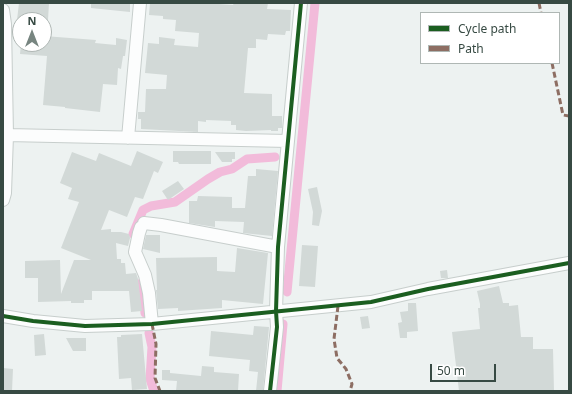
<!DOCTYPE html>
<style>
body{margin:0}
#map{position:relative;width:572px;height:394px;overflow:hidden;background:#edf2f1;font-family:"Noto Sans",sans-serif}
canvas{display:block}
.frame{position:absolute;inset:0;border:4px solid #374a43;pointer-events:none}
.legend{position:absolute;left:420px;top:12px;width:140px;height:52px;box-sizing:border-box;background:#fff;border:1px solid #afb7b4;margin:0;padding:5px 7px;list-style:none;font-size:12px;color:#374a43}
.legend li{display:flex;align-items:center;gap:8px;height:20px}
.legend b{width:20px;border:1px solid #afb7b4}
.north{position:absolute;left:12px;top:12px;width:40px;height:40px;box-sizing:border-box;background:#fff;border:1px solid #afb7b4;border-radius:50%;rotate:0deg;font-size:11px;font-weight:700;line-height:16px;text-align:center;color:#374a43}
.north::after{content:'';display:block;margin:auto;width:14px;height:18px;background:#778580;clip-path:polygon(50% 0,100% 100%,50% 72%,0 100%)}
.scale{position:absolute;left:430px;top:364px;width:66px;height:18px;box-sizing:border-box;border:2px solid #374a43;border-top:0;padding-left:5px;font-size:12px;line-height:14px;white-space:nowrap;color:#374a43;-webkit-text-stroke:3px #fff;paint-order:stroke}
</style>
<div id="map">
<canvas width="572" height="394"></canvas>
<div class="frame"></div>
<ul class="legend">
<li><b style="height:5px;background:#1b5e20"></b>Cycle path</li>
<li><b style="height:5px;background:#8d6e63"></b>Path</li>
</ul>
<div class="north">N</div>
<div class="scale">50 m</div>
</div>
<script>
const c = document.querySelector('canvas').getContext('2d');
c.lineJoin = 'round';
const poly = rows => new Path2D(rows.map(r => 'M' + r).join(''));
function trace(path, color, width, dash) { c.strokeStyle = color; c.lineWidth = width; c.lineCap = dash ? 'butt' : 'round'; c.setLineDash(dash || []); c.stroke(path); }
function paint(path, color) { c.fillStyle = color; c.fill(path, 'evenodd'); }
trace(poly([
 [133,234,143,210,151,206,175,202,208,179,220,172,232,169,247,159,275,157],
 [142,282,145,313],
 [287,292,315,3],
 [149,333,152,347,150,379,154,391],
 [277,391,283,324]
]), '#f2bbda', 9);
paint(poly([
 [19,3,49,3,48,20,17,20],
 [91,3,130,3,130,12,91,8],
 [150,3,205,3,233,5,234,3,268,3,267,9,291,10,290,31,286,31,285,35,268,34,267,40,256,39,256,48,248,48,244,93,272,94,272,116,282,116,282,128,278,128,278,131,271,131,271,130,246,131,236,130,236,125,231,125,231,121,206,120,206,122,198,121,198,132,141,129,141,119,138,119,138,112,145,112,146,89,166,89,167,75,145,73,148,43,159,44,159,37,175,39,174,45,198,47,199,33,175,31,176,20,163,19,163,16,149,15],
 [44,36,96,40,95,43,116,45,116,38,127,40,125,56,123,56,121,69,118,68,117,85,103,84,100,112,65,108,65,107,43,105,47,56,20,54,21,44,44,44],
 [137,151,163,162,158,173,154,171,143,199,135,197,127,217,109,210,101,230,111,229,111,232,121,232,129,234,130,238,128,246,116,243,117,259,121,259,121,263,125,263,126,274,136,273,138,279,142,311,131,312,129,291,92,291,92,300,84,300,84,303,71,303,71,301,38,302,38,278,25,278,25,261,60,260,61,294,74,260,91,260,61,248,79,202,68,199,72,188,60,183,72,152,96,161,99,153,131,166],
 [173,151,211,151,211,164,179,164,178,162,173,162],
 [215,152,235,152,235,159,232,159,232,162,222,162],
 [256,169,278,171,272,236,243,233,244,222,215,221,215,227,189,223,189,201,197,201,198,196,232,197,232,208,245,208,248,176,256,176],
 [178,181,184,189,168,200,162,191],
 [317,187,322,211,319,226,312,225,313,212,308,189],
 [146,235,160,235,160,253,143,249],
 [302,245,318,246,315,287,299,286],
 [237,248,268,253,263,304,222,300,222,308,178,311,178,308,158,309,156,290,157,290,156,258,217,257,217,271,235,272],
 [447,270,448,278,441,278,440,271],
 [499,286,503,303,509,303,509,306,518,305,521,337,533,337,533,349,553,349,554,391,459,391,452,332,480,329,478,308,480,308,480,304,477,291],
 [408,303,416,303,418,331,407,332,407,338,400,338,398,323,402,322,400,312,408,311],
 [368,316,370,328,362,329,360,317],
 [254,326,269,327,263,391,256,391,258,372,249,371,250,360,209,356,211,331,253,335],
 [44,334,46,355,35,356,34,335],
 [142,334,147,389,132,390,131,378,119,379,117,337,121,337,121,335],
 [66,338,86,338,86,351,73,351],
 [202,366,214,367,214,372,239,374,238,391,176,391,177,381,162,380,162,370,170,370,170,373,201,376],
 [3,368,13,369,12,391,3,391]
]), '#d2d9d7');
const minor = poly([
 [3,10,5,24,7,135,5,193,3,200],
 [7,135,288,141],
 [128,138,140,3],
 [144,223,161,225,278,247],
 [141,227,139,233,135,252,145,275,149,293,152,324],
 [3,316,33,321,85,326,152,324,371,302,428,289,569,263],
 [270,391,277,327,276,311,278,247,301,3]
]);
trace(minor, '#c7cecc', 14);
trace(minor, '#fcfdfd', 12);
trace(poly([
 [539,3,541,13],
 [552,63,563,115,569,116],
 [338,306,334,339,337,358,346,369,352,384,350,391],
 [152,324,156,344,155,378,160,391]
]), '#8d6e63', 3, [6, 3]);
trace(poly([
 [3,316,33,321,85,326,152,324,371,302,428,289,569,263],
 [270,391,277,327,276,311,278,247,301,3]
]), '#1b5e20', 4);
</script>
